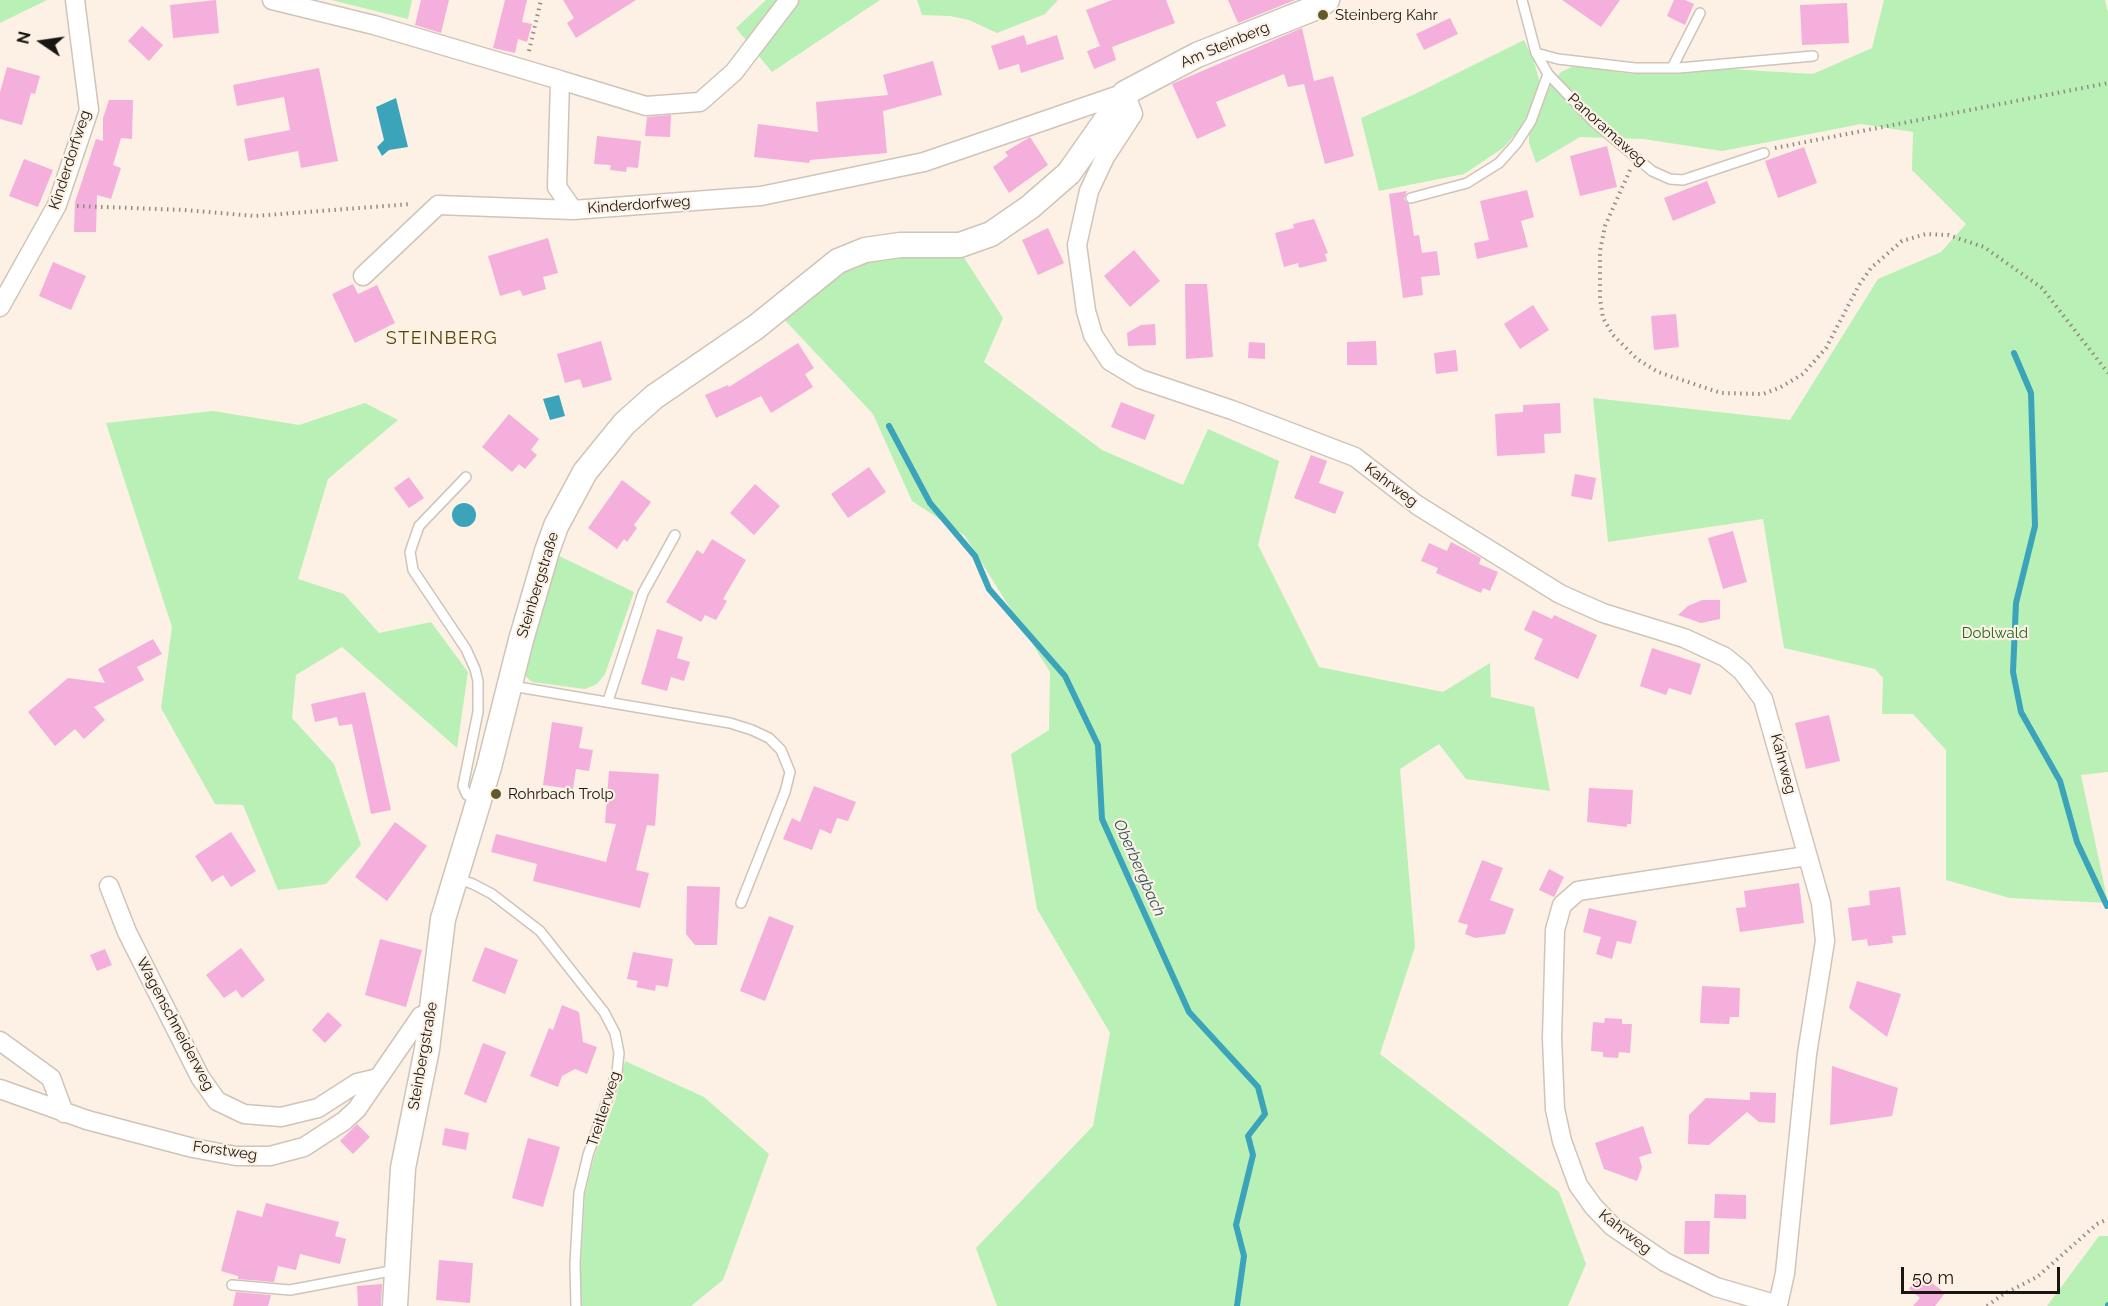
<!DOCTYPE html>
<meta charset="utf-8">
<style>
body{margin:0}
#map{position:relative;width:2108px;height:1306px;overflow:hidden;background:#fcf1e4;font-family:Raleway,sans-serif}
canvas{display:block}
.north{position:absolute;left:12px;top:12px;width:60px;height:60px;-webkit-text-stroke:4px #fcf1e4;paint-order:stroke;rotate:283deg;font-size:16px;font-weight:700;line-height:24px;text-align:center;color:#191510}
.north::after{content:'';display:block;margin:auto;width:21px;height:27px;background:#191510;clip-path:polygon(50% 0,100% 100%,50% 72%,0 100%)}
.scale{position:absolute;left:1901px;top:1267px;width:159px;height:27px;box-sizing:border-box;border:3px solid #191510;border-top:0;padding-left:8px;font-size:18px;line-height:21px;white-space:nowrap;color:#191510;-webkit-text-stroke:4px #fcf1e4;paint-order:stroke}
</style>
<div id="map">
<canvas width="2108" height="1306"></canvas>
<div class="north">N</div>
<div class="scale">50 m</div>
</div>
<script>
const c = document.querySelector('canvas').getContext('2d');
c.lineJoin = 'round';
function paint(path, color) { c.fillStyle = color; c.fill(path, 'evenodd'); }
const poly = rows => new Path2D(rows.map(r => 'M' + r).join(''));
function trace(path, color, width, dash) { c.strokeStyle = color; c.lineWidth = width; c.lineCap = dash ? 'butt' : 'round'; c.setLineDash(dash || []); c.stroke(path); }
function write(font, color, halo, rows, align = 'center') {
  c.font = font + ' Raleway,sans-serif'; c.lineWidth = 4.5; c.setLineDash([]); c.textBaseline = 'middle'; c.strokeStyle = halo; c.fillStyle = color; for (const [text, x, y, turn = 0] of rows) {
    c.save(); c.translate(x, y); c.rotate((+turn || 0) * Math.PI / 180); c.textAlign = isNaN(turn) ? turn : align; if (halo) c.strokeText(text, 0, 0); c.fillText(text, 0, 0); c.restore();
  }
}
paint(poly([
 [0,0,47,0,0,23],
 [331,0,412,0,408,19],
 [766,0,880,0,772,72,736,28],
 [917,0,1058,0,1045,14,997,33,969,20,950,16,922,15],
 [1884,0,2105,0,2108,12,2108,772,2081,775,2108,903,2010,898,1946,880,1946,750,1913,714,1882,714,1883,678,1875,669,1784,648,1763,519,1608,542,1593,398,1790,420,1878,279,1941,252,1966,224,1912,170,1913,132,1861,124,1722,151,1643,139,1580,137,1536,163,1529,143,1529,132,1547,91,1561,72,1574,66,1632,74,1730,69,1813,74,1872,48],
 [1524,40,1534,61,1539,80,1537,93,1521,128,1503,148,1464,174,1379,191,1361,118,1415,94],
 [961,253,1003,318,984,362,1102,450,1183,485,1208,429,1279,461,1258,545,1319,667,1443,692,1490,663,1491,697,1534,707,1550,791,1466,779,1439,744,1400,769,1415,947,1380,1054,1559,1192,1586,1264,1568,1306,997,1306,976,1248,1093,1126,1110,1033,1037,909,1011,754,1049,730,1050,672,965,536,912,501,873,414,782,317,838,269,892,255],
 [365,403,398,420,328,479,298,579,344,594,379,633,431,622,468,672,457,748,342,647,296,675,292,718,334,764,361,845,326,884,278,890,243,805,215,804,161,708,172,627,106,423,213,411,299,425],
 [555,554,634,592,605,674,597,684,585,689,532,682,523,674],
 [625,1061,704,1097,769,1154,723,1280,691,1306,581,1306,581,1263,585,1194,594,1157,615,1101],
 [2099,1236,2108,1236,2108,1306,2047,1306]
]), '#b9f0b5');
paint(poly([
 [396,98,408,147,389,150,382,156,377,147,384,140,376,107],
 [559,395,565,416,550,420,543,399],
 '452 515a12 12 0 1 1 24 0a12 12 0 1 1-24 0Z'
]), '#3ba4bb');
trace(poly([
 [2014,353,2031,393,2035,526,2016,603,2013,672,2021,712,2060,781,2077,842,2107,906],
 [889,426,930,503,975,556,989,589,1065,676,1098,745,1102,819,1189,1012,1258,1087,1265,1114,1248,1136,1253,1155,1236,1225,1244,1256,1237,1306],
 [2108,1306,2108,1305]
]), '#3ba4bb', 6);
paint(poly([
 [216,0,219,33,173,38,170,5],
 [421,0,449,0,441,33,415,25],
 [505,0,527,0,522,22,532,24,527,42,518,39,515,53,493,48],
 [563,0,636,0,576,38,567,23,574,18],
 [1112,0,1166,0,1175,23,1112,47,1116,60,1094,69,1087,51,1100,46,1086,10],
 [1228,0,1295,0,1238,23],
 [1562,0,1620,0,1601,27],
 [1674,0,1685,0,1694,4,1685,25,1667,16],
 [1847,3,1849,43,1802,45,1800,5],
 [1450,18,1458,34,1424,50,1416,34],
 [142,26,163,45,149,61,128,41],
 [1302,28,1314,81,1333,76,1354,156,1325,164,1304,84,1288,87,1284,74,1216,102,1226,126,1197,139,1172,84],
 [1024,35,1027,45,1057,35,1064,59,1021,73,1019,64,999,70,991,46],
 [933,61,942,95,883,111,887,153,810,160,809,163,754,157,758,124,818,132,816,102,888,95,883,75],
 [7,67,40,76,35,94,31,93,22,125,0,119,0,92],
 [319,68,338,161,301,168,298,151,248,161,244,139,290,130,284,97,237,106,233,85],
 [109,100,133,100,132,139,121,138,113,165,121,168,111,199,97,195,96,232,74,232,75,202,96,139,103,141,103,118],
 [671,115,670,137,645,136,647,117],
 [597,136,641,141,638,168,627,167,626,172,610,170,611,165,594,164],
 [1030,137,1048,165,1009,193,993,167,1008,156,1005,152],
 [1607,146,1617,187,1580,196,1570,156],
 [1804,147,1817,183,1778,198,1765,161],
 [24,159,53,170,38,207,9,196],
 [1707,181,1716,203,1673,221,1664,198],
 [1527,190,1534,217,1521,221,1528,247,1477,259,1474,243,1489,240,1480,201],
 [1407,191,1404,199,1409,204,1414,236,1419,235,1422,253,1437,251,1440,275,1421,277,1423,295,1403,298,1389,194],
 [1314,219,1328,253,1325,254,1327,261,1299,268,1298,263,1284,267,1275,233,1294,228,1293,224],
 [1048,228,1064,263,1038,275,1022,240],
 [548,238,558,273,543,277,546,289,523,296,520,290,500,296,488,256],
 [1134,250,1160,281,1130,307,1104,276],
 [53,262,86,276,71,310,39,296],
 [353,284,358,294,377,285,395,323,355,343,332,294],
 [1185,284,1207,284,1213,357,1186,359],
 [1533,305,1549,330,1520,349,1504,324],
 [1676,314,1679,347,1654,350,1651,316],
 [1155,324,1156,345,1128,346,1127,333,1141,325],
 [601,341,612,380,583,388,580,379,565,383,557,354],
 [1376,341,1377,365,1347,365,1347,342],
 [1249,342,1265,343,1265,359,1248,358],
 [798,343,814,368,805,374,813,387,771,413,761,396,716,418,705,395,728,385,729,387],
 [1456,350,1458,371,1436,374,1434,353],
 [1121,402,1155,415,1145,440,1111,427],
 [1560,403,1561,433,1544,434,1545,453,1497,456,1495,414,1523,412,1523,405],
 [509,414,539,439,531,450,537,455,525,469,519,464,512,472,482,447],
 [1311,455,1327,461,1319,483,1344,492,1335,514,1294,498],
 [869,467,886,492,848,518,831,494],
 [1575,474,1596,478,1592,500,1571,496],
 [409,477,424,498,409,508,394,488],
 [622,480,651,502,634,525,637,528,627,542,624,539,617,549,588,528],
 [755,484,780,506,754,535,730,513],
 [1733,531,1747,582,1723,589,1708,538],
 [712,539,746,560,723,599,727,601,716,620,705,615,701,622,666,602,697,550,703,554],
 [1451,542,1481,558,1479,564,1498,572,1490,591,1483,588,1481,593,1436,573,1438,568,1421,561,1429,543,1447,551],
 [1702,600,1720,600,1720,619,1701,623,1678,615,1688,606],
 [1533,610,1552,619,1554,615,1597,635,1578,679,1534,659,1543,639,1524,630],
 [657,629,683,637,677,658,690,662,684,681,671,677,667,691,641,684],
 [153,639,162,654,137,667,144,680,94,707,105,720,84,739,75,729,55,746,28,712,68,678,105,683,98,669],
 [1652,648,1701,664,1691,695,1669,688,1666,695,1640,686],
 [365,692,391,810,371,814,352,724,339,726,337,717,315,722,311,704],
 [1829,715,1840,761,1806,769,1795,723],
 [552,722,583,727,579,748,593,750,589,771,576,769,573,789,543,785],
 [609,771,659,774,655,826,647,825,636,870,649,873,640,908,533,881,537,864,491,852,496,834,606,862,616,824,605,823],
 [814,786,856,802,848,821,837,818,831,834,820,829,812,850,783,839,792,818,800,822],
 [1589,788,1633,790,1631,824,1627,824,1627,827,1587,822],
 [395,822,427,846,387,901,355,877],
 [231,832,256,871,231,887,223,875,212,882,195,856],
 [1482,860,1503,868,1490,900,1514,909,1505,934,1475,938,1465,934,1468,925,1458,922],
 [1549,869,1564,877,1554,897,1539,890],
 [1799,883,1804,923,1740,932,1736,908,1746,907,1744,891],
 [687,886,720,887,717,945,695,945,686,934],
 [1900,887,1906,935,1892,936,1893,943,1868,946,1867,939,1852,941,1848,908,1870,905,1869,891],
 [1589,908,1637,921,1631,944,1617,941,1612,959,1596,954,1601,937,1583,932],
 [769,916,794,926,765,1001,740,991],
 [380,939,422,950,406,1007,365,995],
 [485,947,518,960,505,994,472,981],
 [241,948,265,980,242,998,236,990,224,998,206,975],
 [105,949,112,965,97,971,90,955],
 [633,952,673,959,668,987,656,985,655,991,636,987,638,981,627,979],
 [1857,981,1901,994,1887,1037,1849,1008],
 [1702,986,1740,988,1739,1017,1730,1017,1729,1024,1700,1023],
 [562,1005,579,1012,583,1042,597,1047,587,1074,575,1069,562,1076,558,1087,530,1076,549,1028,553,1030],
 [328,1012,342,1025,325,1043,312,1030],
 [1605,1018,1622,1019,1622,1024,1632,1024,1630,1053,1619,1052,1618,1058,1603,1057,1603,1052,1591,1051,1593,1022,1604,1023],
 [483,1043,506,1052,486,1103,464,1094],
 [1832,1066,1898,1088,1892,1116,1830,1125],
 [1750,1092,1776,1093,1775,1123,1759,1122,1747,1112,1709,1145,1688,1144,1689,1115,1706,1098,1750,1100],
 [357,1124,370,1137,353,1154,340,1141],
 [1643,1126,1652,1153,1639,1157,1642,1167,1637,1181,1604,1169,1595,1143],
 [445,1128,469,1133,466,1150,442,1145],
 [528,1138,560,1147,543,1207,512,1198],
 [1715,1194,1746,1195,1746,1219,1714,1218],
 [266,1203,339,1222,335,1236,346,1239,340,1264,300,1254,296,1270,278,1266,274,1282,238,1279,238,1276,221,1271,237,1210,262,1217],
 [1685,1221,1710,1221,1709,1254,1684,1254],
 [439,1260,473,1263,470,1303,436,1300],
 [1919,1273,1945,1293,1935,1306,1913,1306,1920,1298,1909,1289],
 [382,1284,381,1306,358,1306,357,1286],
 [236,1292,271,1295,268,1306,233,1306]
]), '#f4afdc');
const service = poly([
 [1522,0,1536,53,1548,74,1594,122,1652,171,1670,179,1683,180,1764,153],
 [1536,53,1558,59,1635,68,1679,68,1813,56],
 [1672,68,1700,13],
 [1411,198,1467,183,1499,163,1516,144,1531,121,1548,74],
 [466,477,419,526,410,552,413,570,466,649,475,669,478,681,478,712,463,786,467,795,479,799],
 [512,686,730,723,752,730,769,738,781,750,790,772,785,792,741,903],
 [608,701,643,593,675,535],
 [455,878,473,884,492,894,540,931,604,1012,615,1033,619,1053,617,1072,588,1155,579,1193,575,1263,576,1306],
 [232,1285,290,1290,396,1270]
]);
const minor = poly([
 [272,0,374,25,560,80,557,187,573,210],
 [560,80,646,106,700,102,734,72,789,0],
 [363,276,438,205,573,210,761,196,924,162,1125,93,1133,114,1105,157,1089,191,1077,245,1086,311,1093,335,1110,361,1140,379,1232,410,1355,457,1417,505,1560,594,1603,613,1684,638,1725,657,1742,671,1763,699,1821,903,1825,941,1807,1054,1785,1273,1778,1305,1716,1287,1665,1262,1612,1226,1593,1206,1578,1185,1562,1141,1555,1109,1552,1038,1555,930,1562,905,1578,891,1807,856],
 [0,307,57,205,89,110,75,0],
 [109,886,127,932,200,1077,217,1101,244,1114,281,1117,318,1108,357,1083,378,1078],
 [0,1041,51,1078,64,1113],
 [0,1089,87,1120,193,1148,236,1156,270,1156,304,1147,344,1121,357,1109,421,1016,431,1013]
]);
const secondary = poly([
 [395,1306,403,1168,427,1049,443,919,489,767,521,640,547,551,556,526,585,472,624,424,654,397,756,327,838,261,865,250,900,245,960,245,991,234,1030,207,1069,173,1125,93,1197,55,1317,7,1327,0]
]);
trace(service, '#cfc4b8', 12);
trace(minor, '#cfc4b8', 21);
trace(secondary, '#cfc4b8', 27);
trace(poly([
 [529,51,541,0],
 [1775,148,2108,83],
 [1630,170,1605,226,1600,251,1600,299,1603,318,1613,335,1637,359,1658,372,1721,393,1763,394,1779,388,1803,374,1826,348,1859,285,1871,268,1902,241,1926,234,1948,235,1984,247,2042,288,2108,373],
 [77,206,184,210,255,216,411,204],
 [1987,1306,2002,1295,2037,1277,2097,1224,2108,1219]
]), '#938b82', 4, [1.5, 4.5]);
trace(service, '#fff', 9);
trace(minor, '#fff', 18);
trace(secondary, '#fff', 24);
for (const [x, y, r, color] of [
 [1323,15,6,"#625a27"],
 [496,794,6,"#625a27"]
]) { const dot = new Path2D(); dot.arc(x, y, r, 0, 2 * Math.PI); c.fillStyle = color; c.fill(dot); trace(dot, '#fcf1e4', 2); }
write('15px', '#191510', '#fcf1e4', [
 ["Steinberg Kahr",1335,15],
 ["Rohrbach Trolp",508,794]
], 'left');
write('15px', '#191510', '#fcf1e4', [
 ["Am Steinberg",1225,45,-23],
 ["Panoramaweg",1607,130,42],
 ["Kinderdorfweg",70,160,-72],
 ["Kinderdorfweg",639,205,-4],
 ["Kahrweg",1391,485,37],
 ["Steinbergstraße",538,585,-73],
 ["Kahrweg",1783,764,75],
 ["Wagenschneiderweg",175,1024,62],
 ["Steinbergstraße",423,1056,-80],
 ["Treitlerweg",604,1109,-72],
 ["Forstweg",225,1151,8],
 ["Kahrweg",1625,1232,38]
]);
write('15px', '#1e681f', '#fcf1e4', [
 ["Doblwald",1995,633]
]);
write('italic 16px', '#28545e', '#fcf1e4', [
 ["Oberbergbach",1139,868,66]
]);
c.letterSpacing = '1.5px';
write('18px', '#514806', '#fcf1e4', [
 ["STEINBERG",442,339]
]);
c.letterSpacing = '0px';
</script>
